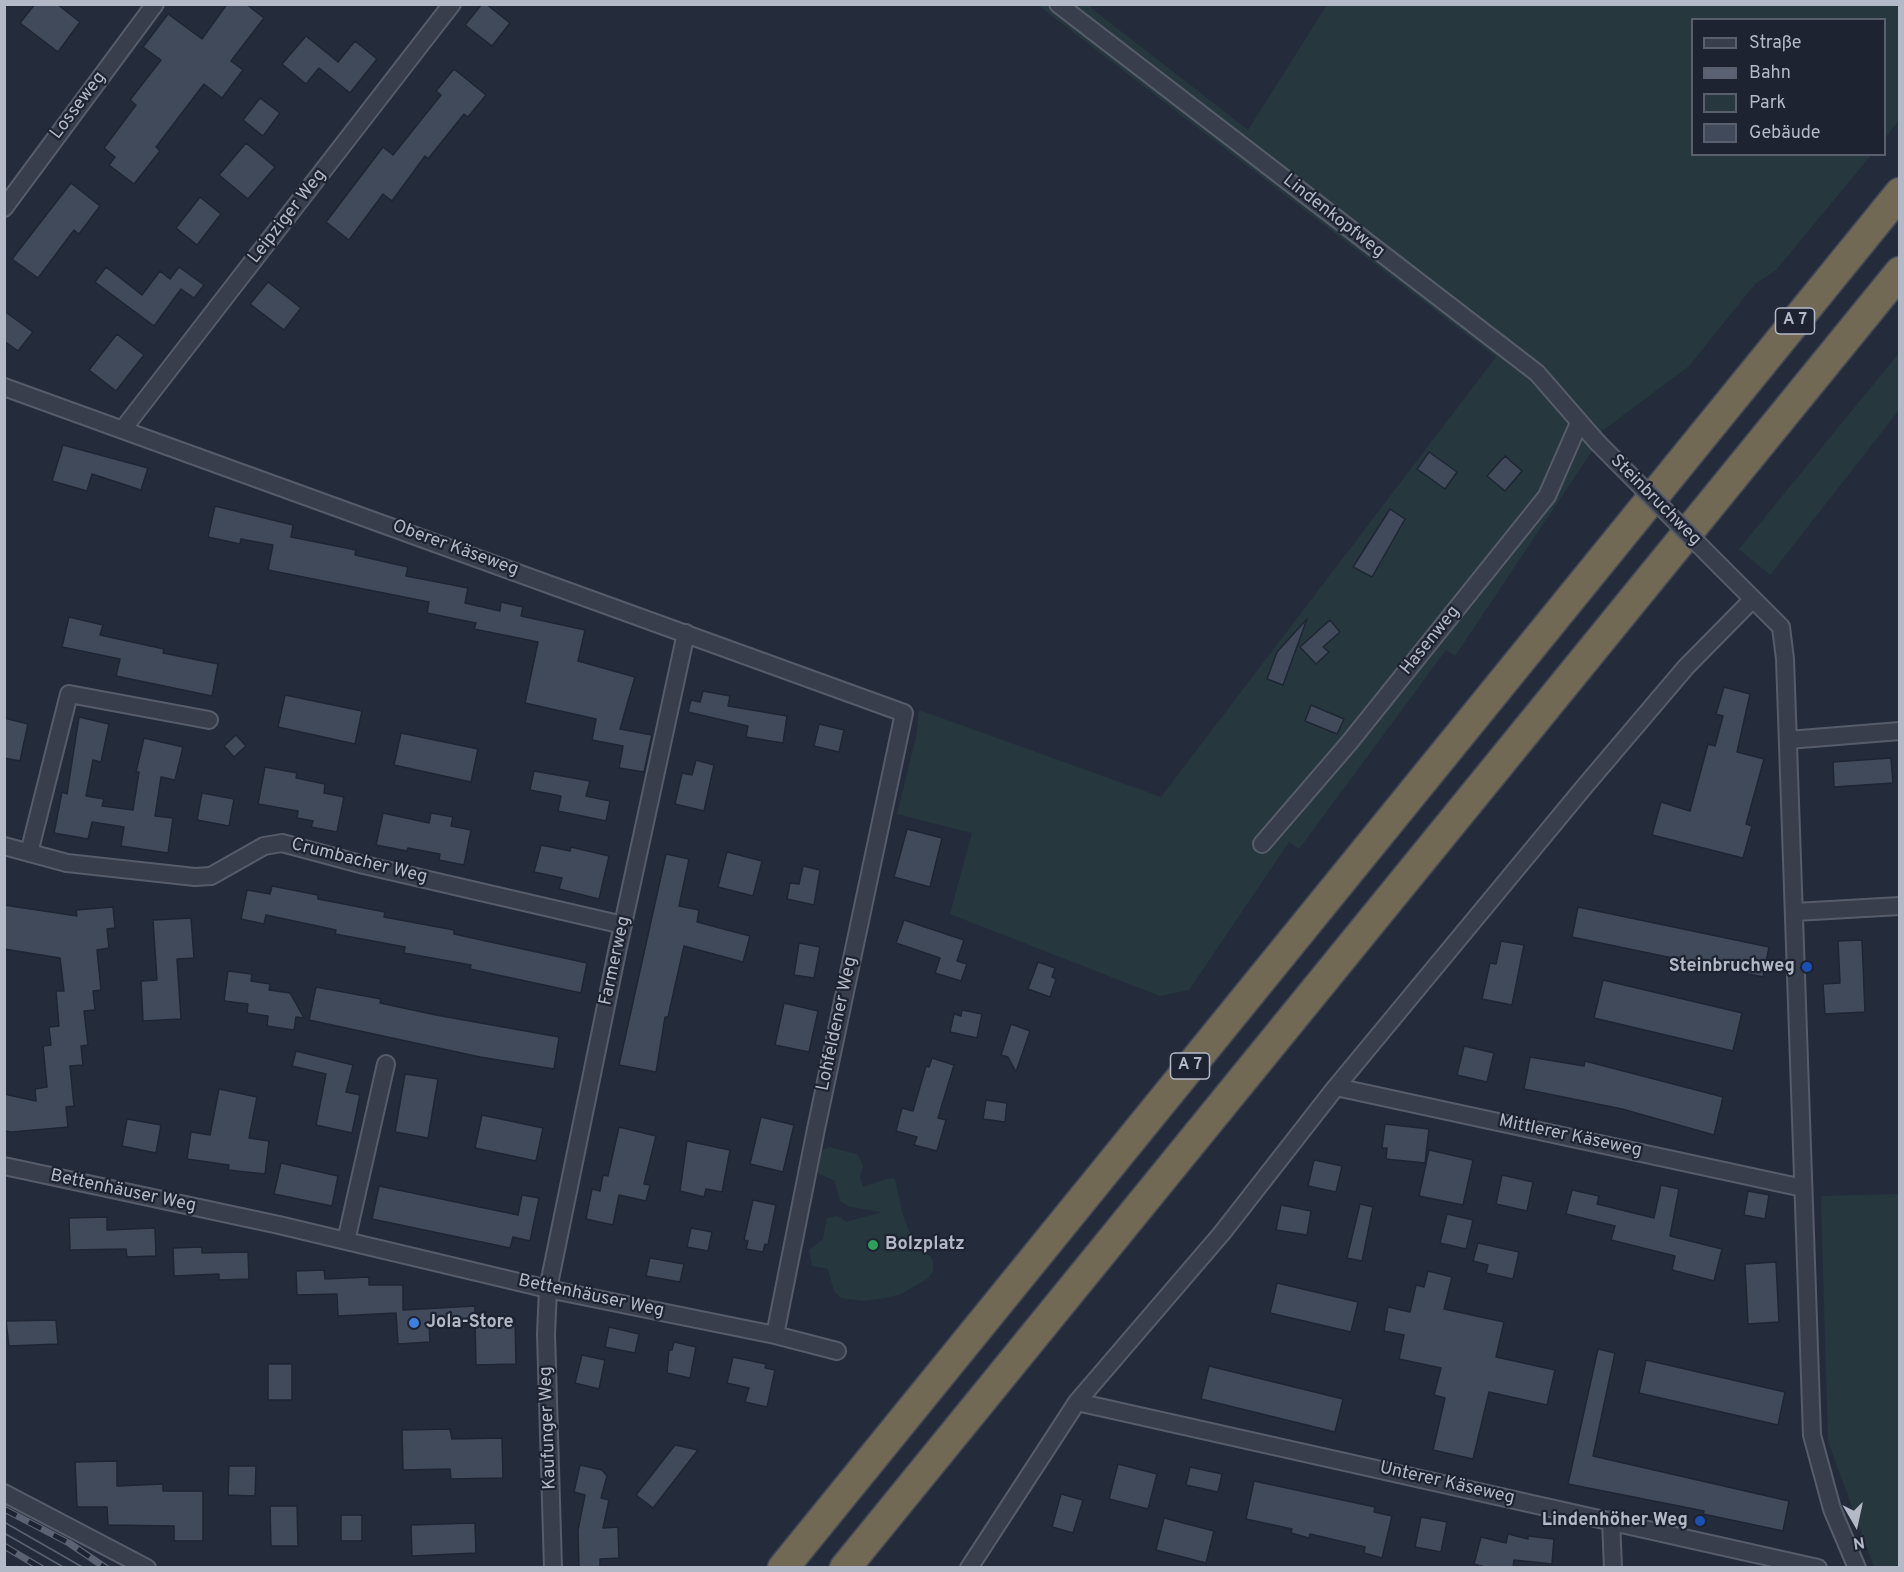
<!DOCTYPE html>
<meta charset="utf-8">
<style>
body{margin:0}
#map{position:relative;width:1904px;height:1572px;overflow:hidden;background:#242c3c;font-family:Overpass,sans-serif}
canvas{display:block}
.frame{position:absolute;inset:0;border:6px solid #b4b9c7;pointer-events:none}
.legend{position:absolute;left:1691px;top:18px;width:195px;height:138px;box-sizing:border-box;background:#1d2331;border:2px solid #595f6d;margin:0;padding:8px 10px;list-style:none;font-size:18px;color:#b4b9c7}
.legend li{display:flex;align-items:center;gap:12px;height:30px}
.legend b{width:30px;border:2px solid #595f6d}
.north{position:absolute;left:1826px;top:1494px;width:60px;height:60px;-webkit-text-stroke:4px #1d2331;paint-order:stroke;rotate:171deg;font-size:16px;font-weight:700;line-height:24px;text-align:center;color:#b4b9c7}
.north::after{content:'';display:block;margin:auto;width:21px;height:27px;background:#b4b9c7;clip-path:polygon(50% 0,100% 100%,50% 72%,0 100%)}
</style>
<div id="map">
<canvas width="1904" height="1572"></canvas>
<div class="frame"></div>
<ul class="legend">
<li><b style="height:8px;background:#383e4c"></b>Straße</li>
<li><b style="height:8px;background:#5a6273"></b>Bahn</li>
<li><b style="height:16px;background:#26383d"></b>Park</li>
<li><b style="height:16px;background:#404a5b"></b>Gebäude</li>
</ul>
<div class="north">N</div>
</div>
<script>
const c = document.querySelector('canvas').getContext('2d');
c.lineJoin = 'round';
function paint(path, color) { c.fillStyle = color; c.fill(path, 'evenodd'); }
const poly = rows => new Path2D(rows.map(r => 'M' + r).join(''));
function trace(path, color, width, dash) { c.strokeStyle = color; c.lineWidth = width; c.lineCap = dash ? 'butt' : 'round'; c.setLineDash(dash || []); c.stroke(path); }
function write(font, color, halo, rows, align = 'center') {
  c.font = font + ' Overpass,sans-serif'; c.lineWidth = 4.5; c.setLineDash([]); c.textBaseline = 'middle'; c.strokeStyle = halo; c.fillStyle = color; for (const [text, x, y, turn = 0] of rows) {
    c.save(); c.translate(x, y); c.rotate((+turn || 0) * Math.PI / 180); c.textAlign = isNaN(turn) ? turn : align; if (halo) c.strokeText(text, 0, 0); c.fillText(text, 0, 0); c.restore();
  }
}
paint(poly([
 [1038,5,1092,5,1091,8,1248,130,1327,5,1899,5,1899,120,1885,138,1884,20,1692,20,1692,154,1871,155,1776,270,1755,284,1689,366,1602,431,1592,451,1455,656,1446,650,1299,849,1289,842,1189,990,1160,996,950,914,972,833,897,814,917,733,919,710,1161,797,1496,357],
 [1899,353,1899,410,1770,575,1739,549],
 [830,1147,858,1155,863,1166,860,1177,863,1187,890,1178,895,1179,902,1212,912,1239,920,1251,930,1256,933,1261,933,1272,927,1279,901,1294,885,1298,863,1301,841,1298,834,1291,828,1269,812,1266,809,1250,823,1239,827,1218,838,1216,846,1222,882,1212,850,1207,840,1201,835,1181,818,1173,816,1162,820,1151],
 [1899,1194,1899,1567,1874,1567,1828,1441,1821,1196]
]), '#26383d');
const building = poly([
 [35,4,57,4,80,22,58,52,20,23,35,4],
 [227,4,246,4,264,18,231,61,243,70,222,98,204,84,156,147,160,151,134,184,109,165,115,157,104,148,136,105,130,100,161,60,143,47,168,14,202,39,227,4],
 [482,4,486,4,510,23,492,46,465,25,482,4],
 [306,36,338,62,355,41,377,59,350,93,319,68,306,84,282,64,306,36],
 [454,69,486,95,468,117,464,114,428,159,425,156,392,201,383,194,349,240,326,222,383,147,393,155,441,95,436,91,454,69],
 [260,98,280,113,263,136,243,120,260,98],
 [246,143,275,167,248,199,219,175,246,143],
 [71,183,100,206,79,234,74,230,38,278,12,259,71,183],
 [200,197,221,214,197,245,176,228,200,197],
 [106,267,142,295,160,271,170,279,179,267,204,285,194,298,181,289,154,326,95,282,106,267],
 [268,282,301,308,284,330,250,304,268,282],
 [4,311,33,332,18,351,4,341,4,311],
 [117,334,144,355,116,391,89,370,117,334],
 [63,445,148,468,141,490,92,474,87,491,52,481,63,445],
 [1429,452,1457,472,1445,489,1417,469,1429,452],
 [1505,456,1522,471,1505,491,1487,476,1505,456],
 [215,506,293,525,291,537,356,550,355,555,408,567,406,576,468,588,465,603,500,611,501,602,523,607,521,616,585,630,578,661,635,677,620,729,652,735,644,772,619,768,623,746,592,740,596,719,525,703,538,642,474,629,476,623,427,613,429,602,268,570,273,545,241,539,240,544,208,537,215,506],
 [1390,509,1405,519,1372,577,1353,567,1390,509],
 [69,617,103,625,100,635,164,649,163,653,218,664,212,696,116,676,120,659,62,647,69,617],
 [1307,619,1283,685,1267,679,1277,652,1307,619],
 [1330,620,1340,632,1323,647,1329,652,1316,664,1300,647,1330,620],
 [1724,687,1750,694,1737,752,1764,759,1746,824,1752,826,1743,858,1652,835,1661,802,1690,811,1708,744,1715,746,1723,716,1716,714,1724,687],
 [703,691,730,696,728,706,787,716,783,743,746,737,748,726,688,712,691,700,700,702,703,691],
 [285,695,362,711,355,744,278,727,285,695],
 [1311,705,1344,719,1337,734,1305,721,1311,705],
 [79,717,109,724,101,762,93,760,86,796,104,799,102,806,133,810,139,772,136,772,144,738,183,747,175,780,161,777,155,816,173,818,168,853,121,846,124,827,92,822,88,839,54,833,62,792,67,794,79,717],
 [4,718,28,724,20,761,4,758,4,718],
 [819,724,844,730,839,752,814,746,819,724],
 [401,733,478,749,471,782,394,765,401,733],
 [236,735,246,746,234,757,224,746,236,735],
 [1891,758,1893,783,1834,787,1833,762,1891,758],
 [696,760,714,765,704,811,675,804,682,773,692,775,696,760],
 [265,767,297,773,296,778,325,784,324,793,344,797,337,832,311,827,313,821,297,818,298,811,258,804,265,767],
 [534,771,590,781,586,796,610,801,606,821,558,811,561,796,530,790,534,771],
 [202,793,234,799,229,826,197,820,202,793],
 [383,813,429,823,431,813,453,817,451,826,471,830,464,865,439,860,440,854,408,848,407,851,376,845,383,813],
 [907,829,942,838,930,887,894,877,907,829],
 [541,845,570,851,571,847,609,856,599,899,559,889,562,878,534,872,541,845],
 [727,852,762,861,753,896,718,887,727,852],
 [666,854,689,859,679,906,699,910,697,922,750,936,743,962,684,946,668,1017,665,1017,656,1072,619,1065,666,854],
 [803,866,820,870,814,905,787,899,790,883,799,884,803,866],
 [272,886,318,895,318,899,385,912,384,917,454,930,454,934,587,963,581,993,470,969,471,965,404,953,405,947,335,934,336,930,266,915,264,924,241,919,247,890,270,894,272,886],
 [4,905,77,916,76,910,113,907,115,928,107,929,109,948,97,950,101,990,93,991,95,1010,84,1011,88,1045,81,1046,83,1065,70,1066,74,1106,66,1107,68,1127,12,1132,4,1131,4,1094,36,1101,35,1089,47,1087,43,1046,51,1045,49,1027,59,1026,56,991,64,991,60,958,4,949,4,905],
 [1578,907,1769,947,1763,977,1572,937,1578,907],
 [191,918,194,958,177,959,181,1019,143,1021,141,981,157,980,153,920,191,918],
 [904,920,964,940,957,961,967,964,961,981,935,973,940,958,896,943,904,920],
 [1862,940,1865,1012,1825,1014,1823,984,1840,983,1838,941,1862,940],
 [1501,941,1524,945,1512,1005,1482,999,1490,963,1496,964,1501,941],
 [799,943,820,947,814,978,794,975,799,943],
 [1038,962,1055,968,1052,977,1056,979,1050,997,1028,989,1038,962],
 [228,971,252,974,251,981,270,984,269,990,290,993,304,1018,296,1017,294,1030,267,1026,268,1016,247,1013,248,1004,224,1001,228,971],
 [1603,980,1742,1013,1733,1051,1594,1018,1603,980],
 [316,987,381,999,380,1003,436,1015,559,1037,554,1069,480,1057,309,1020,316,987],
 [784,1003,818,1011,809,1052,775,1045,784,1003],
 [962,1010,982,1014,977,1038,950,1032,954,1014,961,1016,962,1010],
 [1011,1024,1030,1031,1016,1072,1008,1057,1001,1055,1011,1024],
 [1464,1046,1494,1053,1487,1082,1457,1075,1464,1046],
 [296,1051,353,1065,346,1092,360,1095,352,1133,316,1125,326,1074,292,1066,296,1051],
 [1530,1057,1584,1066,1585,1061,1723,1097,1714,1135,1622,1109,1524,1089,1530,1057],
 [932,1058,954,1065,938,1118,946,1120,937,1151,914,1145,917,1137,896,1131,902,1108,913,1111,926,1066,929,1067,932,1058],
 [405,1074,438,1079,428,1138,395,1132,405,1074],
 [219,1089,257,1097,249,1138,269,1141,265,1174,228,1170,229,1165,187,1159,191,1132,210,1135,219,1089],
 [986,1100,1007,1103,1005,1122,983,1119,986,1100],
 [482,1115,543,1128,536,1161,475,1148,482,1115],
 [761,1117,794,1125,783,1172,750,1164,761,1117],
 [127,1119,161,1125,156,1153,122,1146,127,1119],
 [1385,1124,1429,1129,1425,1163,1386,1159,1387,1148,1382,1148,1385,1124],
 [619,1127,656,1136,644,1184,650,1185,646,1201,619,1195,613,1225,586,1219,592,1189,600,1191,603,1175,608,1176,619,1127],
 [687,1141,730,1150,722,1192,706,1189,704,1197,680,1191,687,1141],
 [1429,1150,1473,1160,1463,1205,1419,1196,1429,1150],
 [1314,1160,1342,1166,1336,1192,1308,1186,1314,1160],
 [281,1163,338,1176,332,1206,274,1194,281,1163],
 [1502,1175,1533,1182,1527,1211,1496,1204,1502,1175],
 [1661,1185,1679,1189,1670,1236,1722,1249,1714,1281,1672,1270,1675,1256,1611,1240,1615,1226,1566,1214,1572,1190,1599,1196,1597,1204,1654,1218,1661,1185],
 [379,1186,518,1215,522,1195,539,1198,530,1241,513,1237,510,1248,372,1219,379,1186],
 [1748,1191,1769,1195,1765,1219,1744,1215,1748,1191],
 [753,1200,776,1205,768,1245,765,1244,763,1252,746,1249,748,1241,744,1240,753,1200],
 [1360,1204,1373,1207,1362,1261,1347,1258,1360,1204],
 [1281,1205,1311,1211,1307,1235,1276,1230,1281,1205],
 [1447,1214,1473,1220,1466,1249,1440,1243,1447,1214],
 [107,1217,107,1230,155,1228,156,1256,127,1257,126,1249,70,1250,69,1218,107,1217],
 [691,1228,712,1232,708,1251,687,1247,691,1228],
 [1478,1243,1519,1252,1513,1279,1486,1273,1488,1265,1473,1261,1478,1243],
 [202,1247,202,1253,248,1252,249,1279,219,1280,219,1274,174,1276,173,1248,202,1247],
 [650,1258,684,1264,680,1282,646,1276,650,1258],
 [1776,1262,1779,1322,1748,1324,1745,1264,1776,1262],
 [324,1270,325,1279,369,1277,369,1285,403,1285,403,1310,475,1306,475,1318,515,1318,516,1364,476,1365,475,1323,429,1324,430,1342,398,1344,396,1313,338,1316,337,1294,297,1295,296,1271,324,1270],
 [1428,1271,1452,1277,1444,1309,1504,1322,1496,1357,1555,1370,1547,1405,1489,1392,1473,1459,1433,1450,1445,1398,1434,1395,1441,1368,1399,1359,1404,1335,1384,1331,1388,1307,1410,1312,1416,1285,1424,1287,1428,1271],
 [1277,1283,1358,1302,1351,1332,1270,1313,1277,1283],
 [56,1320,58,1344,9,1346,6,1321,56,1320],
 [609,1327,639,1334,635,1353,605,1347,609,1327],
 [674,1342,696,1347,690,1378,667,1373,669,1350,672,1350,674,1342],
 [1598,1349,1615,1353,1593,1456,1789,1501,1783,1531,1703,1514,1704,1511,1568,1484,1598,1349],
 [582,1355,605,1360,599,1389,575,1383,582,1355],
 [733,1357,766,1364,765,1368,775,1370,767,1407,745,1402,749,1388,727,1383,733,1357],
 [1646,1360,1785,1392,1778,1425,1639,1393,1646,1360],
 [268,1364,292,1364,292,1400,268,1400,268,1364],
 [1209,1366,1343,1399,1335,1432,1201,1399,1209,1366],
 [450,1429,452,1439,502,1438,503,1478,451,1479,450,1469,403,1470,402,1430,450,1429],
 [675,1445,698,1450,653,1508,636,1495,675,1445],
 [117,1461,117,1486,163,1484,163,1491,203,1491,203,1541,174,1541,174,1526,108,1525,107,1507,77,1507,75,1462,117,1461],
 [1118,1464,1157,1474,1148,1509,1109,1499,1118,1464],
 [580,1465,602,1470,607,1476,601,1498,609,1500,603,1528,618,1527,619,1558,600,1559,600,1568,579,1568,578,1530,585,1495,574,1492,580,1465],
 [229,1466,256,1466,255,1496,228,1495,229,1466],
 [1190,1467,1222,1474,1218,1492,1186,1485,1190,1467],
 [1254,1481,1375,1507,1374,1512,1392,1516,1382,1558,1364,1553,1365,1547,1310,1534,1309,1538,1291,1533,1292,1529,1246,1519,1254,1481],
 [1061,1494,1083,1500,1073,1533,1052,1527,1061,1494],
 [270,1506,297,1506,298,1546,271,1546,270,1506],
 [341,1515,362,1515,362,1541,341,1541,341,1515],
 [1421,1517,1447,1522,1441,1552,1415,1547,1421,1517],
 [1164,1518,1214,1531,1206,1563,1156,1550,1164,1518],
 [475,1523,476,1553,412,1556,411,1525,475,1523],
 [1508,1534,1528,1539,1528,1536,1554,1539,1552,1564,1514,1560,1513,1568,1488,1568,1474,1564,1481,1537,1506,1543,1508,1534]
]);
paint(building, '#404a5b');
trace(building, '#1f2533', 1.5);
const street = poly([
 [1058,4,1537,373,1597,442],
 [4,208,155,4],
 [4,387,904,713,816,1129,775,1335],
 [123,429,452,4],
 [1722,568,1781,627,1785,659,1812,1435,1832,1509,1857,1568],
 [1788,740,1900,731],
 [1262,844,1349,743,1547,496,1579,423],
 [4,846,67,863,195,877,211,876,264,846,282,843,364,865,623,925],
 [29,853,69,694,209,720],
 [1795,912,1900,906],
 [1336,1087,1803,1188],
 [4,1166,279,1225,548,1289,775,1335,837,1351],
 [346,1241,386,1064],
 [1077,1402,1818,1568],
 [4,1493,147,1568],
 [1611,1520,1613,1568],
 [553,1568,546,1334,548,1289,617,952,686,633],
 [969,1568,1077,1402,1222,1233,1336,1087,1585,786,1686,667,1753,599]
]);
const highway = poly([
 [783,1568,1900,193],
 [845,1568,1900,272]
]);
trace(street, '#565c6a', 20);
trace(highway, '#434957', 33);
trace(street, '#383e4c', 16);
trace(highway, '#726955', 30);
trace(poly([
 [4,1522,84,1568],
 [4,1533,65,1568]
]), '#5a6273', 1.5);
const rail = poly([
 [4,1509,69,1543,106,1568],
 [4,1546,41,1568]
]);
trace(rail, '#5a6273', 7);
trace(rail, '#1d2331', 4.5, [14]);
const streetBridge = poly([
 [1597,442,1722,568]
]);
trace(streetBridge, '#565c6a', 20, []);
trace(streetBridge, '#383e4c', 16);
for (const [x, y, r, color] of [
 [1807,967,6,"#1a4fb4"],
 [873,1245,6,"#2e9e5b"],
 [414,1323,6,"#3f7fe0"],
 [1700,1521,6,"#1a4fb4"]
]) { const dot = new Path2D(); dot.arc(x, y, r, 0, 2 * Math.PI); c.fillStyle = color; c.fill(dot); trace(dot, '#1d2331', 2); }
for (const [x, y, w] of [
 [1795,321,39],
 [1190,1066,39]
]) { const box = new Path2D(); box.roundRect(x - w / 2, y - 13, w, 26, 4.5); c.fillStyle = '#1d2331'; c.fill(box); trace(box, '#b4b9c7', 1.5); }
write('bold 16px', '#b4b9c7', null, [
 ["A 7",1795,321],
 ["A 7",1190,1066]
]);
write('18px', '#b4b9c7', '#1d2331', [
 ["Losseweg",79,106,-53],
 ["Leipziger Weg",288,217,-52],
 ["Lindenkopfweg",1333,217,38],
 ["Steinbruchweg",1655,501,45],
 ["Oberer Käseweg",455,549,20],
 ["Hasenweg",1431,641,-51],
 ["Crumbacher Weg",359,862,14],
 ["Farmerweg",616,961,-78],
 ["Lohfeldener Weg",838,1024,-78],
 ["Mittlerer Käseweg",1570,1137,12],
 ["Bettenhäuser Weg",123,1192,12],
 ["Bettenhäuser Weg",591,1297,12],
 ["Kaufunger Weg",549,1428,-92],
 ["Unterer Käseweg",1447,1484,13]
]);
write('bold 18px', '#b4b9c7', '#1d2331', [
 ["Steinbruchweg",1795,967],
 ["Bolzplatz",885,1245,"left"],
 ["Jola-Store",426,1323,"left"],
 ["Lindenhöher Weg",1688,1521]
], 'right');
</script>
